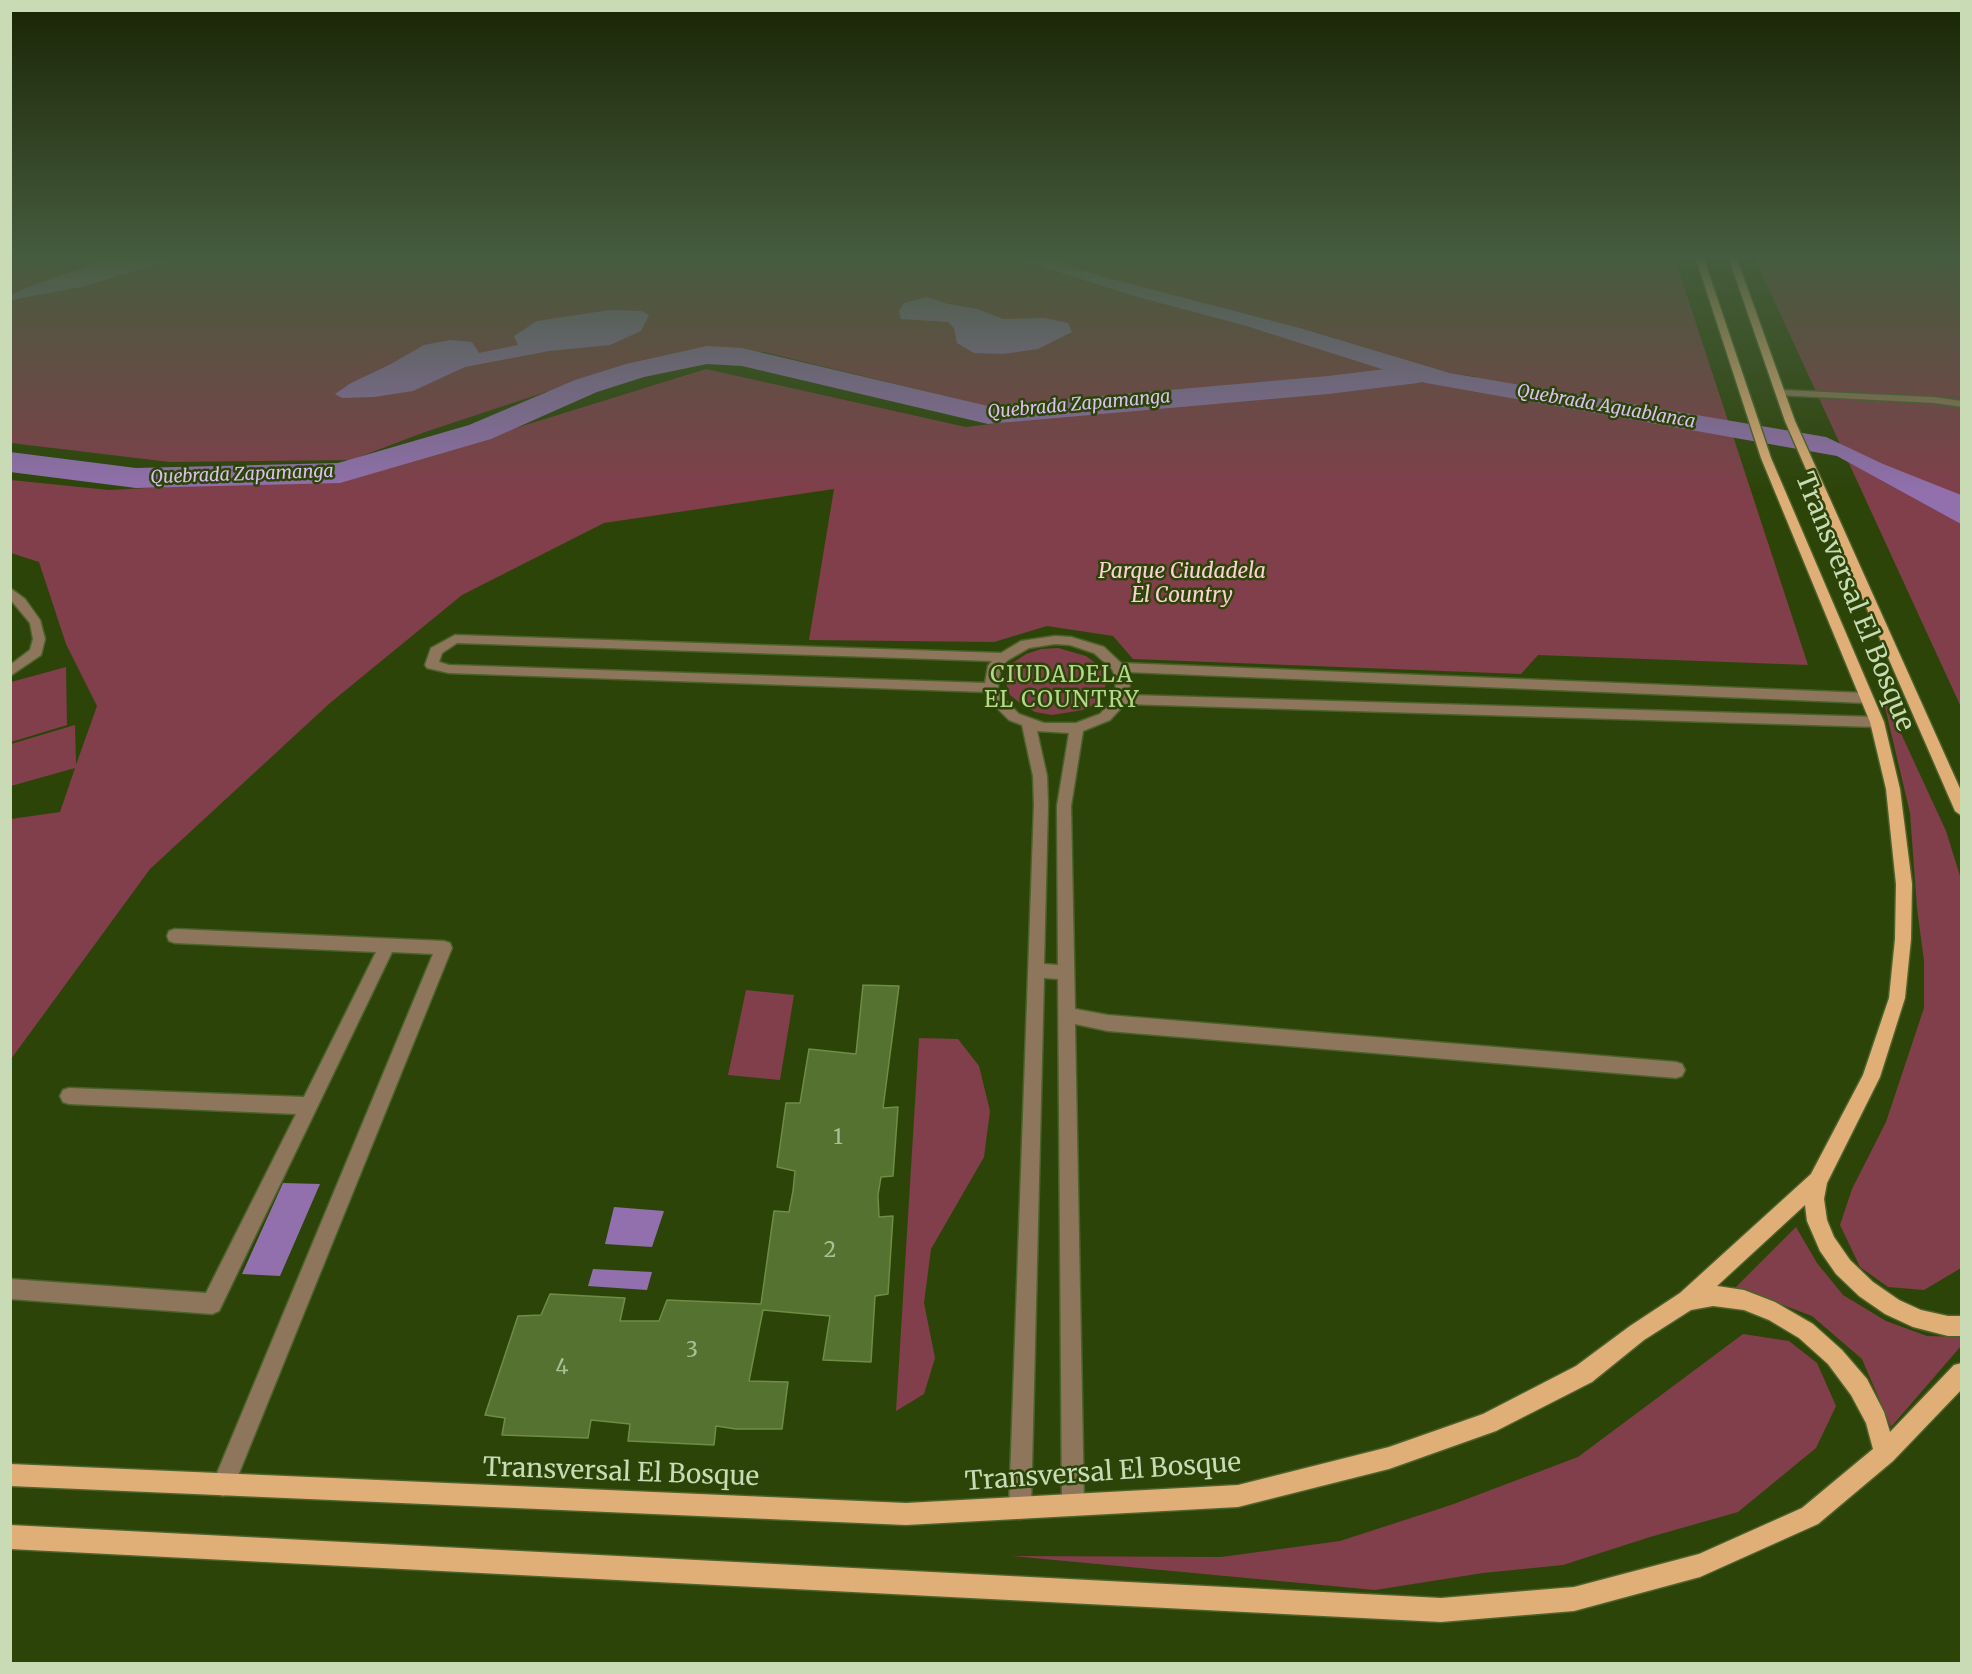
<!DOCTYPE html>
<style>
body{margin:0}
#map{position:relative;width:1972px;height:1674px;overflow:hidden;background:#2d4409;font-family:Merriweather,serif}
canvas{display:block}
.frame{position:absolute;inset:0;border:12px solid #c8dbb5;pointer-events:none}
</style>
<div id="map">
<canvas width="1972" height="1674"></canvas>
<div class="frame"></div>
</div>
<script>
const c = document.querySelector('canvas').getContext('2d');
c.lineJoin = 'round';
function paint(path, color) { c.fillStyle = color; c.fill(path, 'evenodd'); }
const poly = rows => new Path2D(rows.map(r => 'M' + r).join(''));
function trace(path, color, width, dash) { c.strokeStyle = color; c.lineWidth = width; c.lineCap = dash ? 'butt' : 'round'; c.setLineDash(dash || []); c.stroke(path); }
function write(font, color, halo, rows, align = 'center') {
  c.font = font + ' Merriweather,serif'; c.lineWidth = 5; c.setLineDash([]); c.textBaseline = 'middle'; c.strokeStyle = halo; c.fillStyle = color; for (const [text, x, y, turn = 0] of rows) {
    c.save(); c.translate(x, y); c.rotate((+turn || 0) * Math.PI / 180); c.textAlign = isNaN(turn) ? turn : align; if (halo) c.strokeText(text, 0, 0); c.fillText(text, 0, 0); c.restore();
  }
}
paint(poly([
 [11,259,1016,259,1134,296,1246,326,1398,373,1358,381,1402,376,1477,377,1450,373,1300,328,1101,276,1052,259,1675,259,1808,665,1538,655,1521,674,1133,659,1113,636,1047,626,994,642,809,640,834,489,604,523,462,595,330,703,150,869,11,1059,11,819,60,812,75,768,11,786,11,744,75,725,76,765,97,706,66,644,39,562,11,553,11,480,109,490,358,477,706,369,966,427,1313,386,994,408,764,352,697,351,606,372,425,432,351,460,170,462,11,443],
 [1755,259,1957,259,1961,266,1961,707],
 [1058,648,1086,656,1097,664,1104,673,1106,684,1103,694,1095,704,1083,710,1052,715,1035,712,1021,704,1010,695,1006,683,1007,672,1014,662,1026,654,1041,649],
 [66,667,67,725,11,742,11,682],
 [1881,690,1946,831,1961,879,1961,1268,1924,1290,1888,1287,1860,1267,1840,1225,1852,1189,1886,1122,1924,1008,1924,961,1917,908,1910,813],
 [746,990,794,995,780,1080,728,1075],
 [919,1038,958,1039,979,1066,990,1111,984,1157,931,1249,924,1303,935,1358,924,1394,896,1411],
 [1796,1227,1817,1263,1843,1295,1886,1321,1927,1336,1961,1337,1961,1346,1891,1427,1862,1359,1812,1316,1767,1299,1732,1291],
 [1743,1334,1789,1341,1817,1363,1836,1406,1816,1448,1738,1512,1650,1537,1563,1565,1483,1573,1375,1590,1012,1556,1221,1557,1340,1541,1451,1505,1578,1457]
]), '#803f4b');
paint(poly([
 [107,259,176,259,81,287,11,300,12,295,26,288],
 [1016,259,1052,259,1101,276,1300,328,1450,373,1826,437,1883,464,1961,495,1961,524,1837,456,1426,383,1246,326,1134,296],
 [927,297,948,304,977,309,1003,319,1044,318,1068,323,1072,332,1038,349,1003,354,974,353,957,343,954,328,948,322,901,319,899,311,904,303],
 [610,310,642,311,649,315,641,331,610,345,549,351,465,367,413,391,374,397,342,398,335,394,351,383,389,365,424,345,450,340,472,342,479,353,518,345,514,336,537,321],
 [283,1183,320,1184,280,1276,242,1274],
 [614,1207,664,1211,652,1247,605,1244],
 [593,1269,652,1272,647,1290,588,1286]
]), '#9270ae');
paint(poly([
 [707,346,742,348,988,406,1328,376,1418,365,1429,368,1433,374,1429,380,1418,383,1328,394,988,424,742,366,707,364,644,377,597,392,491,439,340,483,136,488,10,472,10,452,136,468,338,463,469,425,575,380,626,364,707,346]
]), '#9270ae');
const building = poly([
 [863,985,899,986,883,1108,898,1107,893,1176,881,1177,878,1195,879,1217,893,1216,888,1294,875,1296,871,1362,823,1360,830,1316,763,1310,749,1381,788,1382,782,1429,736,1429,716,1426,714,1445,628,1441,630,1424,591,1420,588,1438,502,1435,505,1418,485,1415,518,1316,541,1315,550,1294,625,1298,620,1321,659,1321,667,1300,761,1304,774,1211,789,1212,793,1191,795,1171,777,1167,786,1103,800,1103,809,1049,856,1054,863,985]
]);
paint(building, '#557231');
trace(building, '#6d8e44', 1.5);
const minor = poly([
 [1781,390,1934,397,1962,401,1962,407,1934,403,1778,395,1778,391,1781,390],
 [10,588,25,599,40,620,45,639,41,655,10,676,10,665,30,650,33,639,30,623,10,599,10,588],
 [455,635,1001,653,1021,641,1055,636,1071,637,1104,647,1121,663,1866,693,1873,698,1866,703,1127,672,1130,678,1129,695,1877,717,1884,722,1877,727,1125,704,1110,720,1083,731,1071,806,1075,1009,1108,1015,1676,1062,1682,1064,1685,1070,1682,1076,1676,1078,1108,1031,1075,1024,1084,1505,1081,1513,1073,1516,1065,1513,1062,1505,1058,979,1044,978,1031,1508,1028,1516,1020,1519,1012,1516,1009,1508,1034,805,1033,776,1022,725,1009,720,990,701,986,692,449,673,427,668,425,665,431,648,455,635],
 [457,643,992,661,988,666,985,683,449,665,439,662,442,653,457,643],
 [1055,644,1070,645,1094,653,1112,669,1116,678,1115,698,1100,714,1076,723,1044,723,1019,714,1001,696,998,688,999,677,1001,667,1008,660,1029,648,1055,644],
 [1037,731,1069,733,1057,806,1058,965,1044,964,1048,805,1047,776,1037,731],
 [175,929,444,941,450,943,452,948,231,1493,223,1496,215,1493,212,1485,433,954,392,952,219,1311,212,1314,10,1299,10,1279,206,1293,296,1114,69,1104,63,1102,60,1096,63,1090,69,1088,304,1097,376,952,175,943,169,941,167,936,169,931,175,929]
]);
const major = poly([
 [1696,259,1704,259,1771,458,1884,722,1900,789,1912,884,1911,939,1905,998,1880,1077,1827,1183,1824,1199,1827,1220,1834,1237,1850,1260,1873,1282,1899,1300,1921,1310,1948,1316,1962,1316,1962,1336,1948,1336,1913,1327,1885,1314,1859,1296,1836,1274,1820,1251,1807,1221,1805,1205,1717,1286,1744,1290,1775,1302,1813,1324,1842,1350,1867,1379,1884,1412,1890,1432,1954,1365,1962,1363,1962,1389,1893,1461,1818,1524,1700,1577,1574,1611,1441,1622,10,1549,10,1525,1441,1598,1574,1587,1699,1554,1802,1508,1873,1449,1866,1423,1851,1395,1828,1364,1799,1338,1769,1320,1744,1310,1713,1306,1691,1310,1644,1340,1592,1382,1496,1431,1389,1469,1238,1507,906,1525,10,1486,10,1464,906,1503,1238,1485,1389,1447,1483,1414,1576,1366,1630,1326,1680,1293,1811,1174,1863,1075,1889,998,1895,939,1896,884,1886,789,1870,722,1761,458,1696,259],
 [1729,259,1737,259,1795,421,1962,793,1962,816,1955,811,1785,421,1729,259]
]);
trace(minor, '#4c622b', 3);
trace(major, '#4c622b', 3);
paint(minor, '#8e765c');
paint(major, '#e0ae77');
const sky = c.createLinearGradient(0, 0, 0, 494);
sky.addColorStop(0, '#192505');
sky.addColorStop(0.52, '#465c3e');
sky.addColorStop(1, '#465c3e00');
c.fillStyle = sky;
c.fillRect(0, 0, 1972, 494);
write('italic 18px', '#dbbff3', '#2d4409', [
 ["Quebrada Zapamanga",1079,405,-5],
 ["Quebrada Aguablanca",1606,407,10],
 ["Quebrada Zapamanga",242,475,-2]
]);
write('italic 21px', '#fdd0d6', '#2d4409', [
 ["Parque Ciudadela",1182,572],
 ["El Country",1182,596]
]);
write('21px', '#abc194', null, [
 ["1",838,1138],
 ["2",830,1251],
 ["3",692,1351],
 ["4",562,1368]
]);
c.letterSpacing = '1.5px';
write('22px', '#b4d88c', '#2d4409', [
 ["CIUDADELA",1062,676],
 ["EL COUNTRY",1062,701]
]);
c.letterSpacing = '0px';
write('26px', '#c8dbb5', '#2d4409', [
 ["Transversal El Bosque",1854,602,68],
 ["Transversal El Bosque",621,1473,2],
 ["Transversal El Bosque",1103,1473,-4]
]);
</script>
